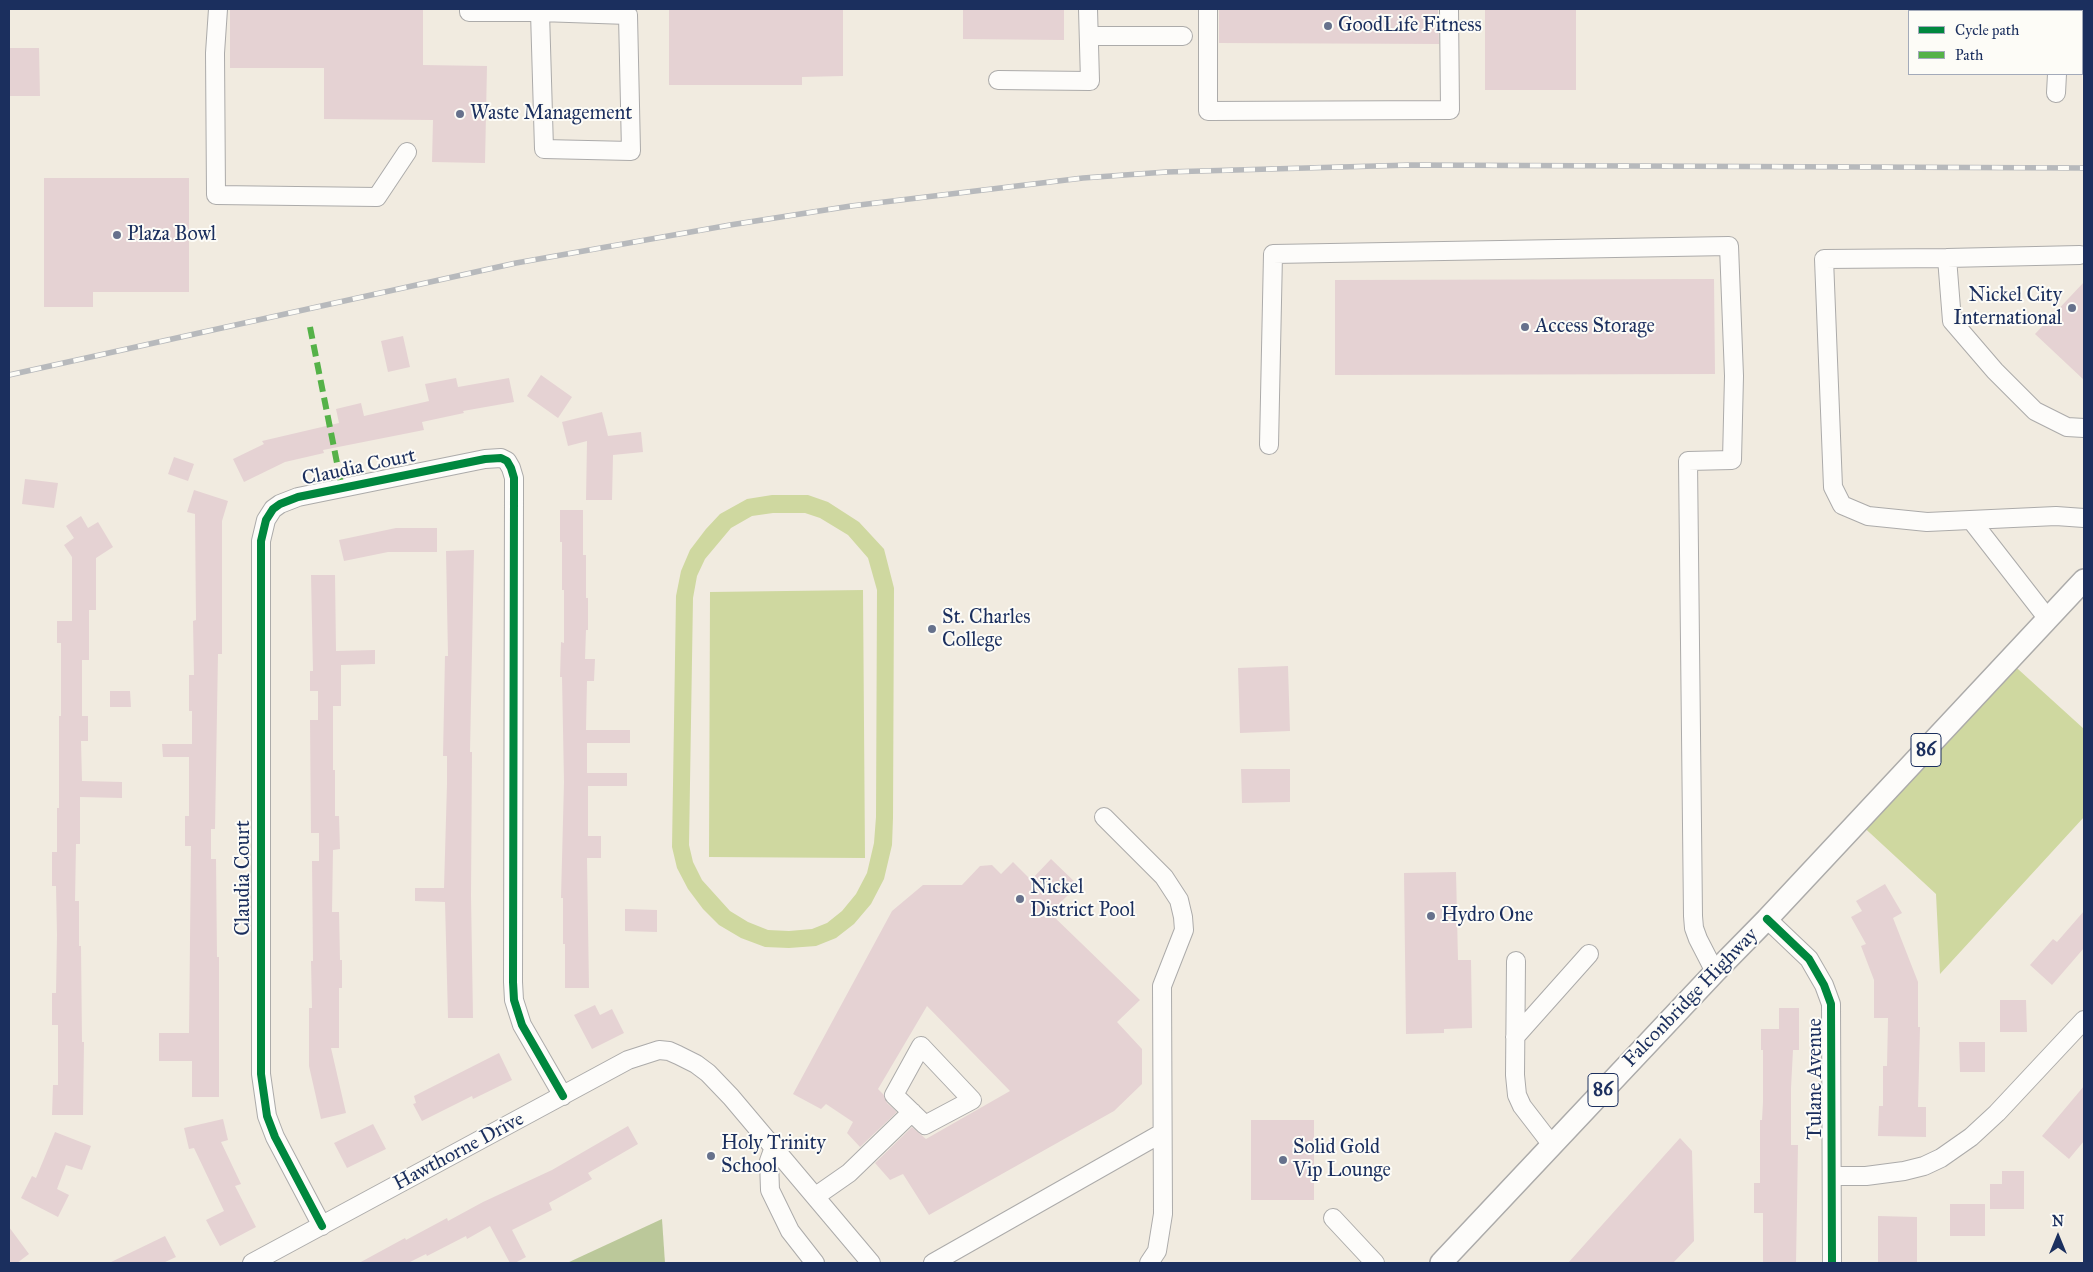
<!DOCTYPE html>
<style>
body{margin:0}
#map{position:relative;width:2093px;height:1272px;overflow:hidden;background:#f1ebe0;font-family:"IM FELL Great Primer",serif}
canvas{display:block}
.frame{position:absolute;inset:0;border:10px solid #1b2f5e;pointer-events:none}
.legend{position:absolute;left:1908px;top:10px;width:175px;height:65px;box-sizing:border-box;background:#fdfcf7;border:1px solid #a3aaba;margin:0;padding:6px 9px;list-style:none;font-size:15px;color:#1b2f5e}
.legend li{display:flex;align-items:center;gap:10px;height:25px}
.legend b{width:25px;border:1px solid #a3aaba}
.north{position:absolute;left:2033px;top:1212px;width:50px;height:50px;-webkit-text-stroke:4px #fdfcf7;paint-order:stroke;rotate:0deg;font-size:14px;font-weight:700;line-height:20px;text-align:center;color:#1b2f5e}
.north::after{content:'';display:block;margin:auto;width:18px;height:22px;background:#1b2f5e;clip-path:polygon(50% 0,100% 100%,50% 72%,0 100%)}
</style>
<div id="map">
<canvas width="2093" height="1272"></canvas>
<div class="frame"></div>
<ul class="legend">
<li><b style="height:6px;background:#00873e"></b>Cycle path</li>
<li><b style="height:6px;background:#55b248"></b>Path</li>
</ul>
<div class="north">N</div>
</div>
<script>
const c = document.querySelector('canvas').getContext('2d');
c.lineJoin = 'round';
function paint(path, color) { c.fillStyle = color; c.fill(path, 'evenodd'); }
const poly = rows => new Path2D(rows.map(r => 'M' + r).join(''));
function trace(path, color, width, dash) { c.strokeStyle = color; c.lineWidth = width; c.lineCap = dash ? 'butt' : 'round'; c.setLineDash(dash || []); c.stroke(path); }
function write(font, color, halo, rows, align = 'center') {
  c.font = font + ' "IM FELL Great Primer",serif'; c.lineWidth = 4; c.setLineDash([]); c.textBaseline = 'middle'; c.strokeStyle = halo; c.fillStyle = color; for (const [text, x, y, turn = 0] of rows) {
    c.save(); c.translate(x, y); c.rotate((+turn || 0) * Math.PI / 180); c.textAlign = isNaN(turn) ? turn : align; if (halo) c.strokeText(text, 0, 0); c.fillText(text, 0, 0); c.restore();
  }
}
paint(poly([
 [772,495,808,495,828,502,859,522,884,549,894,588,893,818,892,845,884,879,871,904,854,924,836,938,816,946,789,948,765,947,741,938,719,925,703,909,688,889,677,868,672,847,676,596,681,571,690,550,706,529,720,514,747,499],
 [773,513,805,513,820,518,848,535,868,558,877,590,876,817,874,843,867,873,856,894,842,911,827,923,812,929,789,931,768,930,748,922,730,911,702,880,693,862,689,845,693,598,697,576,705,559,731,528,752,516],
 [863,590,865,858,709,857,710,592],
 [2008,660,2084,729,2084,817,1940,974,1936,894,1857,821]
]), '#cfd8a0');
paint(poly([
 [662,1219,665,1263,567,1263]
]), '#bbc89a');
paint(poly([
 [230,9,423,9,423,65,487,66,485,163,432,162,433,120,324,119,324,68,230,68],
 [669,9,843,9,843,76,802,77,802,85,669,85],
 [963,9,1064,9,1064,40,963,39],
 [1219,9,1438,9,1439,44,1219,43],
 [1485,9,1576,9,1576,90,1485,90],
 [9,48,39,48,40,96,9,96],
 [44,178,189,178,189,292,93,292,93,307,44,307],
 [1714,279,1715,374,1335,375,1335,280],
 [2084,282,2084,380,2035,334],
 [403,336,410,367,388,372,381,341],
 [541,375,572,397,558,418,527,396],
 [456,378,458,387,509,378,514,402,463,411,464,413,422,422,424,430,323,450,324,453,285,462,244,482,233,459,264,444,262,441,339,423,336,409,361,403,364,416,429,401,425,384],
 [602,412,608,436,641,432,643,452,613,455,612,500,586,500,587,441,568,446,562,422],
 [174,457,194,464,188,481,168,474],
 [25,479,58,483,54,508,22,504],
 [194,490,228,501,222,521,222,654,218,654,215,829,211,829,211,859,216,859,217,957,219,957,219,1097,192,1097,192,1061,159,1061,159,1033,189,1033,191,846,185,846,185,816,189,816,189,757,163,757,162,744,192,744,192,711,189,711,189,675,194,675,193,621,196,620,195,514,187,512],
 [560,510,583,510,583,555,586,555,586,598,588,598,588,630,586,630,585,659,595,659,594,681,587,681,586,730,630,730,630,743,587,743,587,773,627,773,627,786,588,786,588,836,601,836,601,858,587,858,589,988,565,988,565,944,563,944,563,898,561,898,564,782,562,677,560,677,561,642,564,643,564,590,562,590,562,542,560,542],
 [81,516,88,528,98,522,113,547,96,558,96,610,89,610,89,660,82,660,82,716,88,716,88,741,81,741,82,781,122,782,122,798,80,797,80,844,76,844,75,901,79,901,79,946,81,946,82,1042,84,1042,83,1115,52,1115,53,1085,58,1085,58,1025,52,1025,52,993,56,993,57,935,56,886,52,886,52,852,57,852,57,808,59,808,59,716,61,716,61,643,57,643,57,621,72,621,72,557,64,545,74,538,66,526],
 [396,528,437,528,437,552,388,552,344,561,339,540],
 [474,550,470,752,472,752,471,896,473,1018,448,1018,445,902,415,901,415,888,444,888,447,784,447,756,443,756,445,656,448,656,446,551],
 [311,575,335,575,336,651,375,650,375,664,341,665,341,706,333,706,333,770,335,770,335,816,339,816,340,849,333,850,332,912,339,912,340,960,342,960,342,988,339,988,339,1048,331,1048,346,1113,321,1119,309,1066,309,1008,312,1008,311,961,313,961,312,861,319,861,319,833,311,833,310,720,318,720,318,691,310,691,310,671,313,671],
 [1288,666,1290,731,1240,733,1238,668],
 [110,691,130,691,131,707,110,707],
 [1241,769,1290,769,1290,802,1242,803],
 [1051,859,1078,885,1050,913,1140,1000,1117,1022,1142,1049,1142,1084,1114,1111,929,1215,903,1174,890,1180,875,1163,912,1127,926,1139,1010,1091,927,1006,878,1089,884,1095,887,1103,897,1112,860,1147,847,1133,853,1122,826,1104,821,1109,793,1094,892,911,923,885,962,885,980,866,992,865,1001,874,1013,862,1031,880],
 [1456,872,1458,960,1471,960,1472,1028,1444,1029,1444,1033,1406,1034,1404,873],
 [1885,884,1902,913,1893,918,1918,982,1918,1027,1920,1027,1918,1107,1926,1107,1926,1137,1878,1136,1879,1106,1883,1106,1883,1066,1887,1066,1888,1018,1874,1018,1874,980,1861,946,1866,944,1851,917,1862,911,1856,901],
 [625,909,657,910,657,932,625,931],
 [2084,911,2084,948,2052,985,2030,965,2053,939,2057,942],
 [2000,1000,2026,1000,2027,1032,2000,1032],
 [595,1005,600,1015,612,1009,624,1033,592,1049,574,1015],
 [1779,1008,1799,1008,1799,1050,1793,1050,1791,1088,1791,1145,1798,1145,1796,1263,1763,1263,1763,1213,1754,1213,1754,1183,1760,1183,1760,1120,1762,1120,1763,1102,1763,1050,1761,1050,1761,1029,1779,1029],
 [1959,1042,1985,1042,1985,1072,1960,1072],
 [499,1053,512,1080,473,1099,472,1096,422,1121,413,1104,416,1103,414,1096],
 [2084,1086,2084,1141,2069,1159,2042,1136],
 [223,1119,228,1140,221,1142,241,1184,235,1186,256,1227,220,1246,206,1220,224,1211,194,1148,189,1149,184,1128],
 [1251,1120,1314,1120,1314,1200,1251,1200],
 [373,1124,386,1149,347,1168,334,1143],
 [628,1126,638,1144,588,1173,592,1179,549,1203,552,1210,512,1230,526,1257,515,1263,510,1263,490,1226,467,1239,466,1236,427,1256,426,1254,408,1263,359,1263,405,1238,406,1240,447,1218,448,1221,483,1202,552,1170],
 [55,1132,91,1146,82,1170,66,1165,57,1189,69,1195,58,1217,21,1198,32,1176,36,1178],
 [1680,1138,1692,1151,1694,1241,1673,1263,1568,1263],
 [2002,1171,2024,1171,2024,1209,1990,1209,1990,1184,2002,1184],
 [1950,1204,1985,1204,1985,1236,1950,1236],
 [1878,1216,1917,1217,1917,1263,1878,1263],
 [9,1227,29,1254,17,1263,9,1263],
 [165,1236,176,1257,163,1263,109,1263]
]), '#e5d2d3');
const minor = poly([
 [218,9,215,53,216,195,377,197,407,152],
 [469,9,469,12,540,12,628,15,631,151,544,149,540,12,540,9],
 [1208,9,1208,111,1450,110,1449,9],
 [2058,11,2058,9],
 [1089,36,1183,36],
 [998,80,1090,81,1088,9],
 [2056,93,2057,74],
 [2080,255,1947,258,1952,321,1995,371,2035,411,2067,427,2084,428],
 [1947,258,1824,259,1833,487,1842,505,1868,516,1927,522,2056,516,2084,518],
 [1269,445,1273,254,1729,246,1734,376,1732,460,1688,461,1693,916,1694,928,1698,939,1715,972],
 [1971,520,2048,619],
 [1104,817,1164,877,1179,900,1183,917,1184,930,1162,986,1163,1214,1157,1251,1149,1263],
 [1767,919,1809,959,1824,985,1831,1004,1832,1263],
 [1516,961,1515,1075,1517,1095,1522,1106,1552,1145],
 [1515,1037,1589,954],
 [921,1046,972,1100,925,1125,894,1095,921,1046],
 [774,1147,769,1161,770,1190,790,1231,815,1263],
 [1832,1176,1866,1176,1904,1171,1924,1166,1941,1158,1971,1137,1997,1113,2084,1020],
 [816,1196,849,1173,912,1112],
 [1333,1218,1375,1263],
 [322,1226,275,1137,267,1116,261,1074,261,541,266,520,273,509,280,504,298,497,485,459,501,458,507,461,511,468,514,478,514,492,513,982,514,1000,522,1025,563,1096],
 [252,1263,628,1060,659,1050,669,1051,678,1055,696,1064,708,1073,731,1097,871,1263],
 [933,1263,1162,1133]
]);
const major = poly([
 [1441,1263,1715,972,1767,919,2084,580]
]);
trace(minor, '#acabaa', 20);
trace(major, '#acabaa', 24);
trace(minor, '#fdfcfa', 18);
trace(major, '#fdfcfa', 21);
const rail = poly([
 [9,375,516,263,730,225,851,206,1083,178,1166,172,1411,165,2084,168]
]);
trace(rail, '#b7b9bc', 5.5);
trace(rail, '#fdfcf7', 4, [11]);
trace(poly([
 [310,327,342,488]
]), '#55b248', 6, [12, 6]);
trace(poly([
 [1767,919,1809,959,1824,985,1831,1004,1832,1263],
 [322,1226,275,1137,267,1116,261,1074,261,541,266,520,273,509,280,504,298,497,485,459,501,458,507,461,511,468,514,478,514,492,513,982,514,1000,522,1025,563,1096]
]), '#00873e', 8);
for (const [x, y, r, color] of [
 [1328,26,5,"#66718c"],
 [460,114,5,"#66718c"],
 [117,235,5,"#66718c"],
 [2072,308,5,"#66718c"],
 [1525,327,5,"#66718c"],
 [932,629,5,"#66718c"],
 [1020,899,5,"#66718c"],
 [1431,916,5,"#66718c"],
 [711,1156,5,"#66718c"],
 [1283,1160,5,"#66718c"]
]) { const dot = new Path2D(); dot.arc(x, y, r, 0, 2 * Math.PI); c.fillStyle = color; c.fill(dot); trace(dot, '#fdfcf7', 2); }
for (const [x, y, w] of [
 [1926,750,30],
 [1603,1090,30]
]) { const box = new Path2D(); box.roundRect(x - w / 2, y - 16.5, w, 33, 4); c.fillStyle = '#fdfcf7'; c.fill(box); trace(box, '#1b2f5e', 1); }
write('bold 19px', '#1b2f5e', null, [
 ["86",1926,750],
 ["86",1603,1090]
]);
write('20px', '#1b2f5e', '#fdfcf7', [
 ["GoodLife Fitness",1338,26],
 ["Waste Management",470,114],
 ["Plaza Bowl",127,235],
 ["Nickel City",2062,296,"right"],
 ["International",2062,319,"right"],
 ["Access Storage",1535,327],
 ["St. Charles",942,618],
 ["College",942,641],
 ["Nickel",1030,888],
 ["District Pool",1030,911],
 ["Hydro One",1441,916],
 ["Holy Trinity",721,1144],
 ["School",721,1167],
 ["Solid Gold",1293,1148],
 ["Vip Lounge",1293,1171]
], 'left');
write('20px', '#1b2f5e', '#fdfcf7', [
 ["Claudia Court",359,468,-12],
 ["Claudia Court",244,878,-90],
 ["Falconbridge Highway",1691,998,-46],
 ["Tulane Avenue",1816,1079,-90],
 ["Hawthorne Drive",459,1152,-28]
]);
</script>
